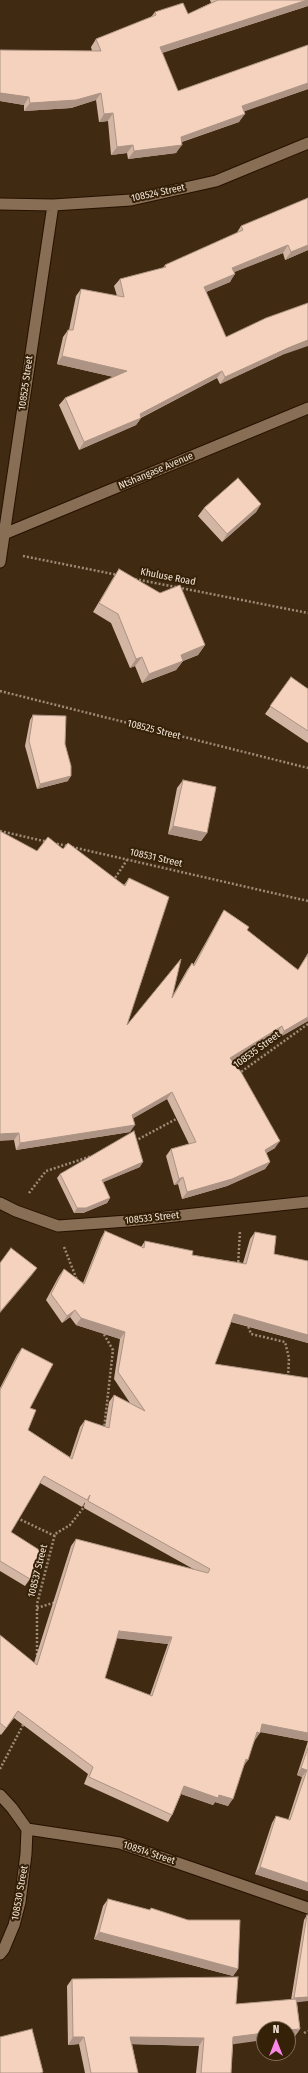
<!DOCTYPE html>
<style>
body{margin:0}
#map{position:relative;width:308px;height:2073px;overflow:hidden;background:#402a12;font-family:"Fira Sans Condensed",sans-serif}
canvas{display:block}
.north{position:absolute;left:256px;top:2021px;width:40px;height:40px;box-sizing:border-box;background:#352008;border:1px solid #816f5b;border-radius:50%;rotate:0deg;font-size:11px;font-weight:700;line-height:16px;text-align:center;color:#f4e5d7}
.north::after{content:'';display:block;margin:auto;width:14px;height:18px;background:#fa87e6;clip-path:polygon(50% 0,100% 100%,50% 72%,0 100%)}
</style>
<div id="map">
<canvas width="308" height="2073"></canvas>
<div class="north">N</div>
</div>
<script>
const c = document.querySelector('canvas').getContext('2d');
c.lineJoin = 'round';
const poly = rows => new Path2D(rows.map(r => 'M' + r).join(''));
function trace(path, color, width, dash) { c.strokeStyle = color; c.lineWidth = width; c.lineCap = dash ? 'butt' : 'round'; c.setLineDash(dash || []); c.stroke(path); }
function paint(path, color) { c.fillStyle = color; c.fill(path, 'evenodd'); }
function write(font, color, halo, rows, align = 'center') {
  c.font = font + ' "Fira Sans Condensed",sans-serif'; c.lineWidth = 4; c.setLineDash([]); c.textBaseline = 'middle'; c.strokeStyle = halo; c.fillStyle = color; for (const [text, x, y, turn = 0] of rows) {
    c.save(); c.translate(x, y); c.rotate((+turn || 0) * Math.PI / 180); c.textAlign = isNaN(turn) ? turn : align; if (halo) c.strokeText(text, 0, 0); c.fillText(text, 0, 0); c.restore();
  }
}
const minor = poly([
 [0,204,53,205,131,200,216,181,308,143],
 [4,534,308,408],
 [0,562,53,205],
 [0,1203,16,1211,58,1226,128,1221,308,1202],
 [0,1795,12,1808,27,1829,120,1843,308,1908],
 [0,1954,4,1949,14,1925,20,1902,26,1854,27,1829]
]);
trace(minor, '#261100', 13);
trace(poly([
 [23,556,118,575],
 [135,579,308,613],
 [0,691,308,768],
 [0,831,48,842],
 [53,843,68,846],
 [72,847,308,901],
 [113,881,127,860],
 [238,1074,308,1024],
 [135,1141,178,1118],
 [29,1193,46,1171,92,1156],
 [64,1247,77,1280],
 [238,1266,240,1231],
 [247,1323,251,1334,285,1342,289,1358,288,1377],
 [102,1331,113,1350,104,1429],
 [17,1518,55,1536],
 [37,1608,56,1602],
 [37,1659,37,1604,55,1534,70,1525,84,1507,86,1499],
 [0,1769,24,1723],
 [304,2033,308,2031]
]), '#9e8b78', 2.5, [2, 2]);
trace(minor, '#886e55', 11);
paint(poly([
 [210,0,308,0,308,6,162,53,178,91,308,45,308,89,244,111,239,122,182,142,176,153,128,159,127,153,111,155,108,121,99,122,96,100,71,108,24,111,24,105,0,101,92,51,91,47,96,39,151,17,155,12,188,14,211,3],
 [308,198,308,250,285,260,283,253,234,272,230,282,206,292,226,337,282,355,220,384,217,378,141,418,136,425,79,450,59,405,65,398,114,377,57,364,63,337,68,330,69,330,76,296,81,289,117,296,114,286,120,279,163,268,165,265,236,234,241,226],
 [261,504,256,512,222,542,198,516,204,508],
 [119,569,205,645,198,655,183,661,176,670,142,683,135,666,130,668,111,623,93,612,113,578],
 [291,677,308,689,308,743,265,714],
 [33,715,65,744,68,781,37,789,25,746,30,720],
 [183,780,207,833,201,841,168,834,177,788],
 [63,849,124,885,129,878,127,1025,173,995,187,970,192,963,193,965,220,917,224,910,247,930,298,970,308,953,308,1021,280,1037,277,1033,232,1061,275,1148,266,1153,270,1162,265,1169,227,1186,182,1199,178,1184,174,1185,166,1156,171,1149,189,1144,167,1099,133,1118,130,1132,16,1150,14,1140,37,851],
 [140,1167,103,1182,110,1198,107,1203,83,1213,74,1213,57,1178,60,1174],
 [105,1231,141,1247,145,1241,192,1255,243,1263,250,1239,255,1232,274,1254,308,1261,308,1343,231,1322,215,1364,308,1378,308,1891,255,1874,272,1823,276,1816,288,1820,302,1777,297,1775,308,1741,260,1732,255,1740,243,1766,228,1806,215,1802,213,1805,181,1794,172,1815,168,1822,84,1784,88,1774,14,1718,1,1735,0,1734,0,1635,34,1663,71,1546,76,1539,195,1570,84,1508,85,1502,82,1507,40,1483,11,1532,47,1555,25,1586,0,1571,0,1388,17,1355,22,1348,30,1408,28,1430,70,1457,80,1427,85,1420,105,1427,109,1402,114,1395,130,1403,114,1379,120,1339,76,1325,70,1317,62,1323,46,1300,59,1276,64,1269,83,1283,101,1238],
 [117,1638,168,1644,150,1695,105,1678],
 [108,1899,150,1910,151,1908,238,1969,233,1976,94,1939,103,1906],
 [307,1915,297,2003,300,2029,295,2036,288,2037,288,2029,233,2044,231,2073,196,2073,199,2046,132,2044,138,2073,85,2073,79,2044,68,2045,67,1986,72,1979,236,2004,291,2000,304,1920]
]), '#d3b5a3');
paint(poly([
 [307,0,308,0,308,6,155,55,160,47],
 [308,83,308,89,237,114,242,106],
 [0,93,29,97,24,105,0,101],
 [101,93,96,100,71,108,24,111,30,103],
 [113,113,108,121,99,122,104,114],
 [245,114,239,122,175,144,181,137],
 [133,145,127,153,111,155,117,147],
 [182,145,176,153,128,159,134,151],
 [288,245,283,253,227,275,232,268],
 [308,245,308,250,285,260,291,252],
 [235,274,230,282,199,295,204,287],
 [308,340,308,346,282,355,220,384,225,377,288,348],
 [62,356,127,371,122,379,57,364],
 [222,371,217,378,136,420,141,418,136,425,79,450,84,442],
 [261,504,256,512,222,542,227,534],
 [205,645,198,655,183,661,176,670,142,683,149,674,181,655],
 [142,657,135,666,130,668,136,659],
 [71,776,68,781,37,789,40,784],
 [173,826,207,833,201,841,168,834],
 [308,1017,308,1021,280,1037,284,1031],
 [282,1026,277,1033,225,1065,230,1058],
 [172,1092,167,1099,127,1122,132,1115],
 [135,1125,130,1132,16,1150,20,1143],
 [19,1133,14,1140,0,1141,0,1134],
 [280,1141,275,1148,260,1157,265,1150],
 [143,1162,140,1167,99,1184,102,1180],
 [270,1162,265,1169,227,1186,182,1199,187,1192],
 [183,1177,178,1184,174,1185,179,1179],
 [110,1198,107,1203,83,1213,74,1213,77,1208],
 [37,1268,32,1275,0,1313,0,1312],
 [75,1310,70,1317,62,1323,67,1316],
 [234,1314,308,1335,308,1343,229,1321],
 [81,1318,125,1332,120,1339,76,1325],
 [119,1631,172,1637,168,1644,114,1638],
 [262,1724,308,1733,308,1741,257,1731],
 [257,1732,260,1733,255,1740],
 [246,1759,248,1760,243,1767],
 [301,1768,307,1770,302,1777,297,1775],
 [184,1786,219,1795,233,1799,228,1806,215,1802,213,1805,179,1793],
 [260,1867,308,1883,308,1891,255,1874],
 [99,1932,238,1969,233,1976,94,1939],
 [308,1997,308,2001,291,2003,294,1998],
 [300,2029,295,2036,288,2037,288,2030],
 [264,2033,264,2040,228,2045,233,2037],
 [73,2037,84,2037,79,2044,68,2045],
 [130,2037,204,2038,199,2046,125,2044]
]), '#ac9384');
const building = poly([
 [218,0,307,0,160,47,178,91,308,45,308,83,242,106,245,114,181,137,182,145,134,151,133,145,117,147,113,113,104,114,101,93,76,100,30,103,29,97,0,93,0,50,101,51,96,39,156,15,155,12,183,3,188,14,218,0],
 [308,198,308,245,291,252,288,245,232,268,235,274,204,287,226,337,266,318,308,303,308,340,288,348,225,377,222,371,140,414,141,418,84,442,65,398,127,371,62,356,68,330,73,330,81,289,124,297,120,279,166,267,165,265,243,230,241,226,308,198],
 [238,478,261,504,227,534,204,508,238,478],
 [119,569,160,593,180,585,205,645,181,655,183,661,149,674,142,657,136,659,118,614,99,603,119,569],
 [291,677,308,689,308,731,270,706,291,677],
 [33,715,66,716,65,744,71,766,71,776,40,784,29,741,33,715],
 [183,780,216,787,207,833,173,826,183,780],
 [0,831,37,851,48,837,63,849,68,843,125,886,129,878,169,897,127,1025,181,959,172,998,192,963,194,966,224,910,249,927,247,930,298,970,308,954,308,1017,284,1031,282,1026,230,1058,241,1072,280,1141,265,1150,270,1162,232,1179,187,1192,183,1177,179,1179,171,1149,196,1142,172,1092,132,1115,135,1125,20,1143,19,1133,0,1134,0,831],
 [134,1131,143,1162,102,1180,110,1198,86,1208,77,1208,60,1174,134,1131],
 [105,1231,144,1248,145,1241,193,1251,192,1255,246,1264,255,1232,276,1236,274,1254,308,1261,308,1335,234,1314,215,1364,308,1378,308,1733,262,1724,260,1733,257,1732,248,1760,246,1759,233,1799,219,1795,218,1798,184,1786,172,1815,89,1777,93,1767,18,1711,6,1728,0,1723,0,1635,37,1665,76,1539,208,1573,210,1569,88,1501,90,1495,87,1500,44,1476,11,1532,47,1555,30,1579,0,1561,0,1390,22,1348,53,1364,30,1408,36,1410,28,1430,72,1459,85,1420,109,1428,114,1395,145,1411,118,1372,125,1332,81,1318,75,1310,67,1316,51,1294,64,1269,84,1284,105,1231],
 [119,1631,172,1637,152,1696,105,1678,119,1631],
 [11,1248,37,1268,0,1312,0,1263,11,1248],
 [308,1748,308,1883,260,1867,276,1816,290,1820,307,1770,301,1768,308,1748],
 [108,1899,150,1910,151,1908,188,1920,240,1920,238,1969,99,1932,108,1899],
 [307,1915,308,1915,308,1997,294,1998,307,1915],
 [238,1977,236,2004,296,1999,300,2029,288,2030,288,2029,264,2029,264,2033,233,2037,231,2073,201,2073,204,2038,130,2037,138,2073,91,2073,84,2037,73,2037,72,1979,238,1977],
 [32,2029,43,2072,40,2073,0,2073,0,2037,32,2029]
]);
paint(building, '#f5d2bd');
trace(building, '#ac9384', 1);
write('10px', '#f4e5d7', '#352008', [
 ["108524 Street",158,193,-12],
 ["108525 Street",26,383,-82],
 ["Ntshangase Avenue",156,471,-23],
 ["Khuluse Road",168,577,11],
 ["108525 Street",154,730,14],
 ["108531 Street",156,858,13],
 ["108535 Street",257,1050,-36],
 ["108533 Street",152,1218,-6],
 ["108537 Street",38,1571,-76],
 ["108514 Street",149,1853,18],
 ["108530 Street",20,1893,-80]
]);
</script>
